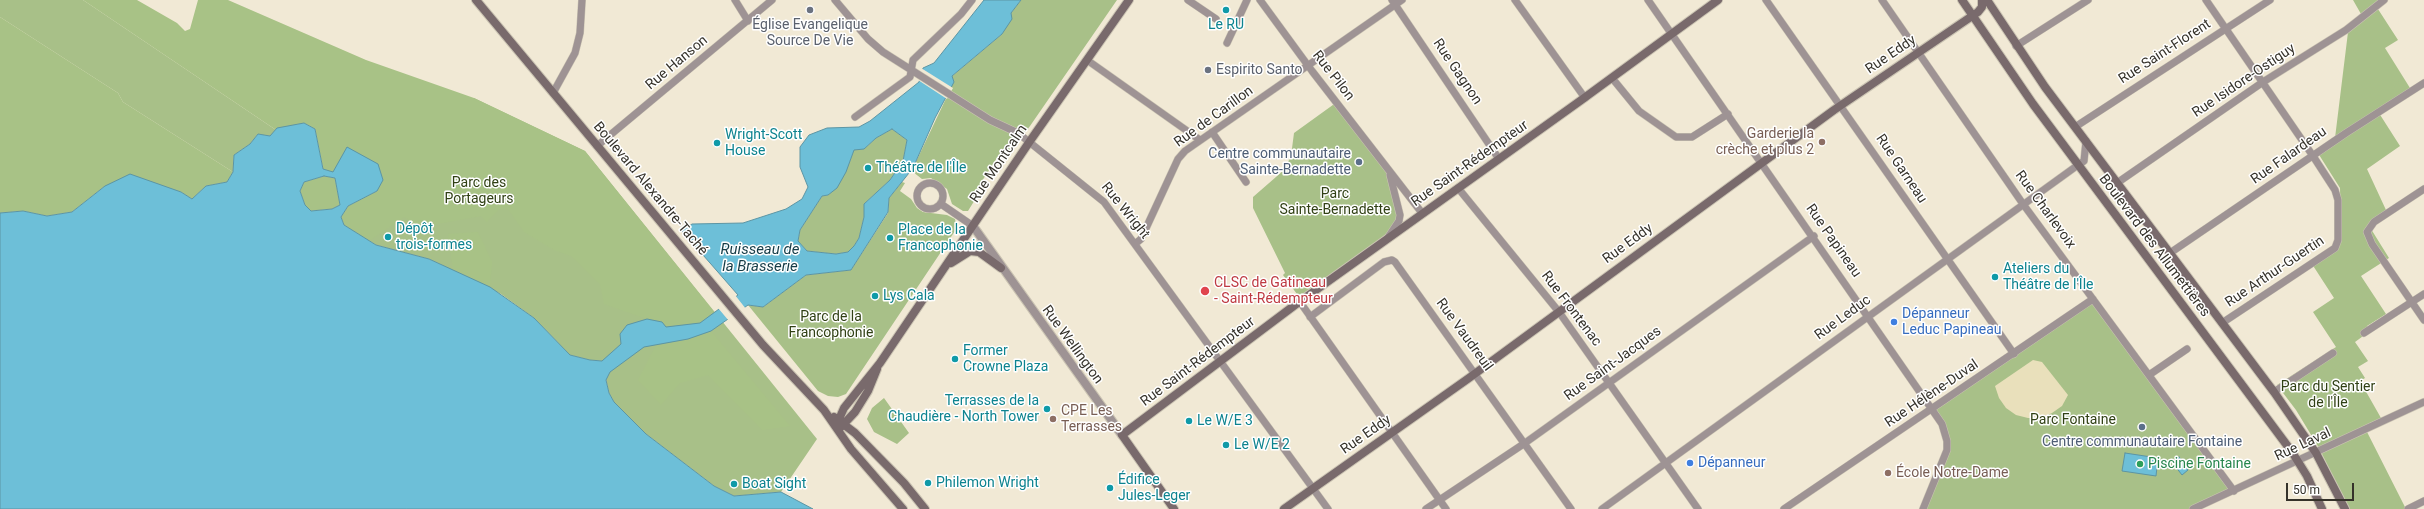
<!DOCTYPE html>
<meta charset="utf-8">
<style>
body{margin:0}
#map{position:relative;width:2424px;height:509px;overflow:hidden;background:#f1e9d5;font-family:Roboto,sans-serif}
canvas{display:block}
.scale{position:absolute;left:2286px;top:483px;width:68px;height:18px;box-sizing:border-box;border:2px solid #35322a;border-top:0;padding-left:5px;font-size:12px;line-height:14px;white-space:nowrap;color:#35322a;-webkit-text-stroke:3px #fff;paint-order:stroke}
</style>
<div id="map">
<canvas width="2424" height="509"></canvas>
<div class="scale">50 m</div>
</div>
<script>
const c = document.querySelector('canvas').getContext('2d');
c.lineJoin = 'round';
function paint(path, color) { c.fillStyle = color; c.fill(path, 'evenodd'); }
const poly = rows => new Path2D(rows.map(r => 'M' + r).join(''));
function trace(path, color, width, dash) { c.strokeStyle = color; c.lineWidth = width; c.lineCap = dash ? 'butt' : 'round'; c.setLineDash(dash || []); c.stroke(path); }
function write(font, color, halo, rows, align = 'center') {
  c.font = font + ' Roboto,sans-serif'; c.lineWidth = 3; c.setLineDash([]); c.textBaseline = 'middle'; c.strokeStyle = halo; c.fillStyle = color; for (const [text, x, y, turn = 0] of rows) {
    c.save(); c.translate(x, y); c.rotate((+turn || 0) * Math.PI / 180); c.textAlign = isNaN(turn) ? turn : align; if (halo) c.strokeText(text, 0, 0); c.fillText(text, 0, 0); c.restore();
  }
}
paint(poly([
 [0,0,83,0,276,130,270,137,258,134,250,144,234,155,233,172,123,102,118,93,0,17],
 [1021,0,1117,0,1030,126,1013,148,997,158,982,181,976,198,968,211,963,211,952,204,947,189,931,178,922,179,913,172,913,168,951,88,951,77,1002,34,1011,13],
 [2353,0,2384,0,2376,6,2398,40,2385,48,2410,88,2377,110,2400,146,2367,169,2386,210,2373,219,2371,229,2389,258,2361,276,2386,314,2367,326,2370,331,2355,342,2368,361,2358,367,2365,378,2360,381,2381,418,2364,426,2406,509,2349,509,2319,448,2296,410,2277,385,2336,347,2313,312,2334,298,2310,261,2336,244,2341,233,2340,188,2316,150,2335,138,2349,24,2361,14],
 [474,98,585,151,817,439,781,492,734,496,714,486,646,434,614,402,609,393,602,361,590,360,570,355,534,318,501,294,429,259,376,245,344,225],
 [1337,102,1387,168,1399,202,1394,229,1302,301,1283,275,1285,273,1253,208,1253,197,1284,170,1291,156,1294,133],
 [892,129,907,140,903,161,890,180,864,204,864,217,859,238,854,246,848,252,836,254,807,251,798,241,800,230,822,196,828,195,832,191,849,163,854,149,864,149,876,138],
 [902,182,905,183,900,191,911,199,917,208,923,212,947,215,955,219,957,228,846,394,838,397,828,396,818,391,748,305,763,307,806,275,851,270,888,213,889,198],
 [2093,299,2234,491,2193,509,1923,509,1947,441,1933,409],
 [884,398,909,433,897,444,874,432,867,419,872,408]
]), '#a8c088');
paint(poly([
 [83,0,137,0,177,23,185,31,190,29,198,0,228,0,366,60,474,98,585,151,715,313,701,323,666,327,662,322,647,319,604,304,600,284,571,256,554,250,524,232,508,209,499,209,487,222,481,216,421,227,404,217,369,241,344,225,341,217,348,206,377,191,323,169,315,129,304,123,276,130],
 [0,17,118,93,123,102,233,172,227,182,206,186,192,199,181,192,105,186,72,212,47,216,23,211,0,213],
 [324,176,335,178,340,205,332,209,310,211,305,205,300,191,304,182],
 [478,232,492,262,490,287,453,270,448,234],
 [711,331,790,426,762,430,708,375,680,383,661,405,638,380,656,345,688,339]
]), '#a8c286');
paint(poly([
 [2033,360,2042,362,2068,395,2062,406,2052,413,2041,418,2028,418,2016,415,2006,408,1999,398,1995,386]
]), '#e9e0bb');
const water = poly([
 [984,0,1021,0,1011,13,1012,19,1002,34,952,76,954,82,935,118,913,168,889,198,888,212,851,270,806,275,763,307,748,305,711,331,688,339,644,347,610,372,606,380,609,393,614,402,646,434,714,486,734,496,781,492,813,509,0,509,0,213,23,211,47,216,72,212,105,186,130,174,181,192,192,199,206,186,227,182,233,172,234,155,250,144,258,134,270,136,277,128,304,123,315,129,323,169,333,172,347,147,378,164,383,180,377,191,348,206,341,217,344,225,376,245,429,259,490,287,534,318,570,355,590,360,602,361,621,344,620,334,627,325,647,319,662,322,666,327,700,323,738,295,682,231,692,224,743,223,786,209,802,199,808,187,800,167,800,147,809,135,827,128,859,127,870,121,919,82,923,68,934,63,984,0],
 [892,129,907,140,903,161,890,180,864,204,864,217,859,238,854,246,848,252,836,254,807,251,798,241,800,230,822,196,828,195,837,188,846,172,854,150,864,149,876,138,892,129],
 [324,176,335,178,340,205,332,209,311,211,305,205,300,191,304,182,324,176],
 [2125,453,2158,458,2156,476,2122,471,2125,453],
 [2179,457,2188,470,2182,475,2172,462,2179,457]
]);
paint(water, '#6dbfd8');
trace(water, '#5c95a4', 1);
paint(poly([
 [921,68,953,88,947,99,918,80],
 [735,295,746,309,729,321,718,308]
]), '#f1e9d5');
const minor = poly([
 [735,0,748,21],
 [835,0,868,39,883,52,990,120,1018,133,1104,202,1328,509],
 [1188,0,1216,19],
 [1260,0,1312,71,1422,213],
 [1392,0,1499,159],
 [1515,0,1585,98],
 [1648,0,1942,424,1947,441,1947,450,1923,509],
 [1766,0,2014,354],
 [1882,0,2023,204,2234,491],
 [2206,0,2313,156,2335,190,2338,200,2338,240,2335,248,2222,323],
 [1227,43,1247,0],
 [2016,46,2088,0],
 [1087,60,1200,140],
 [1612,78,1639,111,1676,137,1692,137,1728,114],
 [553,93,575,53,580,33,582,0],
 [855,117,910,77,913,60,961,14,972,0],
 [2075,127,2270,0],
 [1212,132,1246,182],
 [597,146,772,0],
 [2117,183,2263,82,2346,30,2384,0],
 '917 196a13 13 0 1 1 26 0a13 13 0 1 1-26 0Z',
 [1458,188,1559,312,1698,509],
 [2424,189,2374,222,2367,232,2372,244,2424,320],
 [941,204,973,226],
 [1389,236,1399,221,1400,215,1390,175],
 [1135,244,1141,239,1178,159,1185,151,1402,0],
 [2170,253,2346,133,2424,83],
 [1300,302,1446,509],
 [1310,317,1384,262,1392,260,1395,262,1571,509],
 [2364,333,2424,294],
 [2149,375,2187,349],
 [2274,392,2333,353],
 [1426,509,1525,443,1814,236],
 [1602,509,2078,165,2084,161,2086,141],
 [1784,509,2093,299],
 [2193,509,2424,402],
 [2408,509,2424,501]
]);
const tertiary = poly([
 [973,226,1122,435]
]);
const secondary = poly([
 [476,0,763,345,824,410,851,449,903,509],
 [1962,0,2033,104,2292,452,2307,476,2322,509],
 [1987,0,2045,87,2274,392,2316,453,2345,509],
 [951,263,970,251,979,252,1001,268],
 [834,417,855,433,904,483,925,509],
 [836,426,844,408,880,363,1030,141,1129,0],
 [840,428,855,412,868,391,877,369],
 [1174,509,1122,435,1295,305,1580,101,1718,0],
 [1284,509,1469,378,1834,110,1978,12,1982,7,1982,0]
]);
trace(minor, '#cbc4b3', 8);
trace(tertiary, '#cbc4b3', 10);
trace(secondary, '#cbc4b3', 10);
trace(minor, '#9e9394', 7);
trace(tertiary, '#9e9394', 8);
trace(secondary, '#796a6c', 8);
for (const [x, y, r, color] of [
 [810,10,4,"#6b7280"],
 [1226,10,4,"#0f9aa8"],
 [1208,70,4,"#6b7280"],
 [1822,142,4,"#8d6e63"],
 [717,143,4,"#0f9aa8"],
 [1359,162,4,"#5c6f8a"],
 [868,168,4,"#0f9aa8"],
 [388,237,4,"#0f9aa8"],
 [890,238,4,"#0f9aa8"],
 [1995,277,4,"#0f9aa8"],
 [1205,291,5,"#e0444e"],
 [875,296,4,"#0f9aa8"],
 [1894,322,4,"#3f7fe0"],
 [955,359,4,"#0f9aa8"],
 [1047,409,4,"#0f9aa8"],
 [1053,419,4,"#8d6e63"],
 [1189,421,4,"#0f9aa8"],
 [2142,427,4,"#5c6f8a"],
 [1226,445,4,"#0f9aa8"],
 [1690,463,4,"#3f7fe0"],
 [2140,464,4,"#2e9e5b"],
 [1888,473,4,"#8d6e63"],
 [928,483,4,"#0f9aa8"],
 [734,484,4,"#0f9aa8"],
 [1110,488,4,"#0f9aa8"]
]) { const dot = new Path2D(); dot.arc(x, y, r, 0, 2 * Math.PI); c.fillStyle = color; c.fill(dot); trace(dot, '#fff', 1.5); }
write('14px', '#5b616d', '#fff', [
 ["Église Evangelique",810,25],
 ["Source De Vie",810,41],
 ["Espirito Santo",1216,70,"left"]
]);
write('14px', '#0d838f', '#fff', [
 ["Le RU",1226,25,"center"],
 ["Wright-Scott",725,135],
 ["House",725,151],
 ["Théâtre de l'Île",876,168],
 ["Dépôt",396,229],
 ["trois-formes",396,245],
 ["Place de la",898,230],
 ["Francophonie",898,246],
 ["Ateliers du",2003,269],
 ["Théâtre de l'Île",2003,285],
 ["Lys Cala",883,296],
 ["Former",963,351],
 ["Crowne Plaza",963,367],
 ["Terrasses de la",1039,401,"right"],
 ["Chaudière - North Tower",1039,417,"right"],
 ["Le W/E 3",1197,421],
 ["Le W/E 2",1234,445],
 ["Édifice",1118,480],
 ["Jules-Leger",1118,496],
 ["Philemon Wright",936,483],
 ["Boat Sight",742,484]
], 'left');
write('14px', '#35322a', '#fff', [
 ["Rue Saint-Florent",2165,52,-33],
 ["Rue Eddy",1891,55,-34],
 ["Rue Hanson",677,63,-40],
 ["Rue Gagnon",1457,72,56],
 ["Rue Pilon",1333,76,52],
 ["Rue Isidore-Ostiguy",2244,81,-34],
 ["Rue de Carillon",1214,117,-36],
 ["Rue Falardeau",2289,156,-35],
 ["Rue Montcalm",999,164,-56],
 ["Rue Saint-Rédempteur",1470,164,-35],
 ["Rue Garneau",1901,169,56],
 ["Boulevard Alexandre-Taché",650,189,50],
 ["Rue Charlevoix",2045,210,54],
 ["Rue Wright",1125,211,51],
 ["Rue Papineau",1833,241,55],
 ["Rue Eddy",1628,244,-36],
 ["Boulevard des Allumettières",2154,246,53],
 ["Rue Arthur-Guertin",2275,272,-34],
 ["Rue Frontenac",1571,309,53],
 ["Rue Leduc",1843,318,-36],
 ["Rue Vaudreuil",1464,335,54],
 ["Rue Wellington",1072,345,54],
 ["Rue Saint-Rédempteur",1198,362,-37],
 ["Rue Saint-Jacques",1613,364,-36],
 ["Rue Hélène-Duval",1932,394,-34],
 ["Rue Eddy",1366,435,-35],
 ["Rue Laval",2303,445,-25]
]);
write('14px', '#785e54', '#fff', [
 ["Garderie la",1814,134,"right"],
 ["crèche et plus 2",1814,150,"right"],
 ["CPE Les",1061,411],
 ["Terrasses",1061,427],
 ["École Notre-Dame",1896,473]
], 'left');
write('14px', '#4e5e75', '#fff', [
 ["Centre communautaire",1351,154],
 ["Sainte-Bernadette",1351,170],
 ["Centre communautaire Fontaine",2142,442,"center"]
], 'right');
write('14px', '#304014', '#fff', [
 ["Parc des",479,183],
 ["Portageurs",479,199],
 ["Parc",1335,194],
 ["Sainte-Bernadette",1335,210],
 ["Parc de la",831,317],
 ["Francophonie",831,333],
 ["Parc du Sentier",2328,387],
 ["de l'Île",2328,403],
 ["Parc Fontaine",2073,420]
]);
write('14px', '#be3a42', '#fff', [
 ["CLSC de Gatineau",1214,283],
 ["- Saint-Rédempteur",1214,299]
], 'left');
write('14px', '#366cbe', '#fff', [
 ["Dépanneur",1902,314],
 ["Leduc Papineau",1902,330],
 ["Dépanneur",1698,463]
], 'left');
write('14px', '#27864d', '#fff', [
 ["Piscine Fontaine",2148,464]
], 'left');
write('italic 15px', '#153c47', '#fff', [
 ["Ruisseau de",760,250],
 ["la Brasserie",760,267]
]);
</script>
